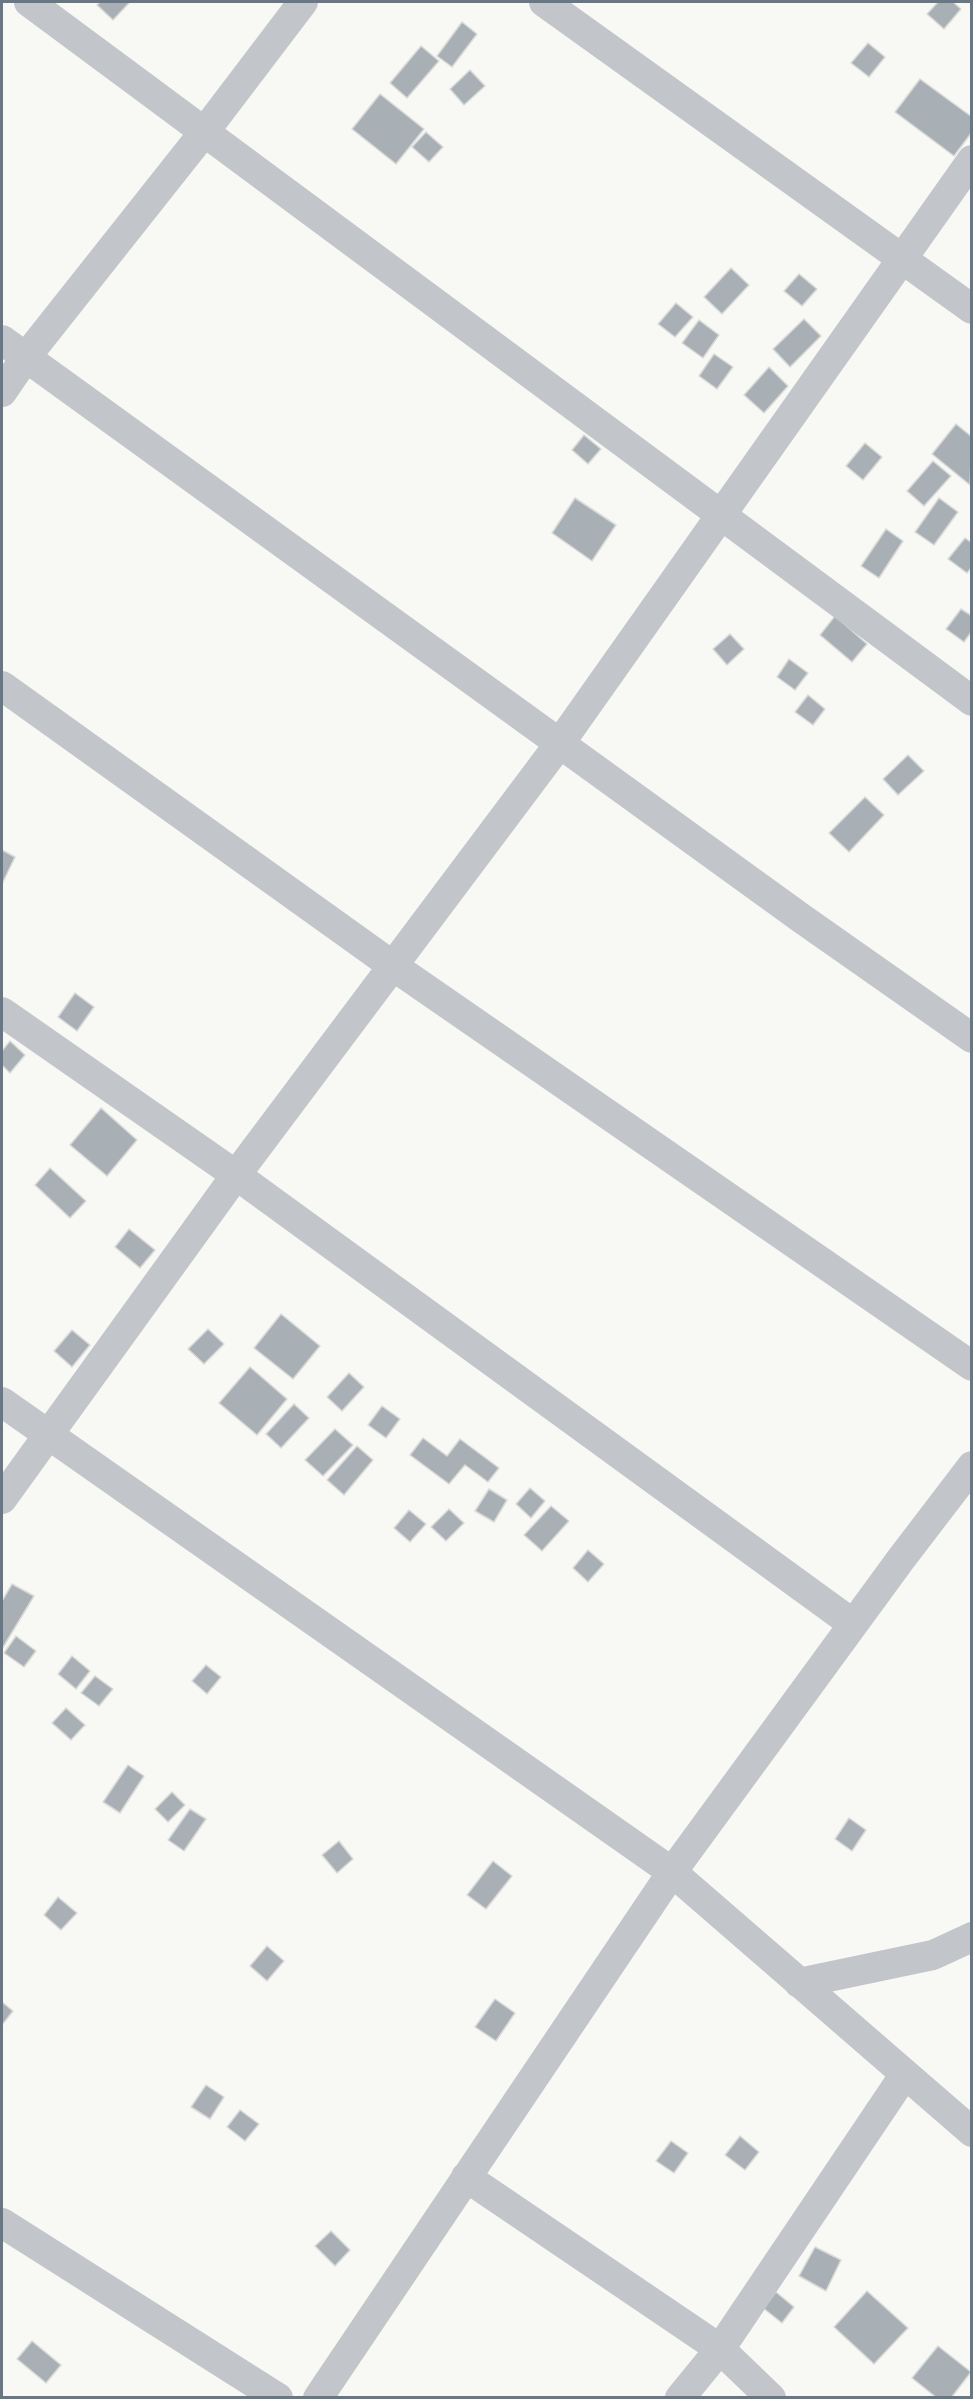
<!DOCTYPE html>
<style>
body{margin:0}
#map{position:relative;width:973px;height:2399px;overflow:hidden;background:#f8f8f5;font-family:"Asap Condensed",sans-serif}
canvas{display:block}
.frame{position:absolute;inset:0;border:3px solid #687785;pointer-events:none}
</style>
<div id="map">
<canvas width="973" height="2399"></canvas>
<div class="frame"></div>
</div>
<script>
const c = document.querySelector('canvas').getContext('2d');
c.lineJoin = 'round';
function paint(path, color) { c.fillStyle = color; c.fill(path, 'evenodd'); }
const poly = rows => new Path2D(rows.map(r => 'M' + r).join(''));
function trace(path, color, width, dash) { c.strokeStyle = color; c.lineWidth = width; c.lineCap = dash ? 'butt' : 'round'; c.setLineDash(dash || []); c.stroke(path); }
const building = poly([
 [100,2,130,2,113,20,97,5,100,2],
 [938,2,953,2,961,9,944,29,927,14,938,2],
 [462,22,477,34,452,67,437,56,462,22],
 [868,43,885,57,869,77,851,63,868,43],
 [421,46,439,61,407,98,390,83,421,46],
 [470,70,485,86,464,105,450,89,470,70],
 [920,79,972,117,972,132,954,156,895,112,920,79],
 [380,94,424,129,396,164,352,129,380,94],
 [426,132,443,147,429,162,412,147,426,132],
 [731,268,749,285,722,314,704,297,731,268],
 [799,274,817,289,802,306,784,291,799,274],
 [676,303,693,317,675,337,658,324,676,303],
 [804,319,821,336,790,367,773,349,804,319],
 [699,320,719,335,703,358,682,343,699,320],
 [714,354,733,367,717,389,699,376,714,354],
 [769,367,788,386,764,413,744,395,769,367],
 [956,424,972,437,970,485,932,454,956,424],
 [584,435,601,449,588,464,572,450,584,435],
 [865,443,882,457,863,480,846,466,865,443],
 [933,461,951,476,924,506,907,491,933,461],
 [575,498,616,525,592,561,552,533,575,498],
 [939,498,958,512,934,545,915,532,939,498],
 [886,529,903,541,879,578,861,566,886,529],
 [965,538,972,543,972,567,967,573,948,559,965,538],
 [961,609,972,616,972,631,964,642,946,629,961,609],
 [835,616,867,644,852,662,820,635,835,616],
 [730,634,744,649,727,665,713,649,730,634],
 [789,659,808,673,795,690,777,677,789,659],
 [808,695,825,709,813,725,795,712,808,695],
 [908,755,924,771,898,795,883,779,908,755],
 [865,797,884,815,849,852,829,833,865,797],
 [2,850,15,857,2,884,2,850],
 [75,993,94,1007,77,1031,58,1017,75,993],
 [10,1041,25,1055,10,1073,2,1065,2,1051,10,1041],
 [101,1108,137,1140,107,1176,70,1145,101,1108],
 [50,1168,86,1201,70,1218,35,1185,50,1168],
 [129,1229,155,1250,140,1268,115,1247,129,1229],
 [281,1314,320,1346,293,1379,254,1348,281,1314],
 [208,1329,224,1344,204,1364,188,1349,208,1329],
 [72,1330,90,1345,72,1367,54,1351,72,1330],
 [250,1367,287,1399,257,1435,219,1403,250,1367],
 [349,1373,364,1387,342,1411,327,1397,349,1373],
 [294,1404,309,1418,281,1448,266,1434,294,1404],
 [382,1406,400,1419,386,1438,368,1425,382,1406],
 [335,1429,353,1445,323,1476,305,1460,335,1429],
 [423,1438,447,1456,460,1439,499,1468,488,1482,465,1465,449,1484,410,1455,423,1438],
 [357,1446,373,1460,344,1495,327,1480,357,1446],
 [530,1488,545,1501,531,1518,516,1504,530,1488],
 [489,1489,507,1500,494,1522,475,1511,489,1489],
 [551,1506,569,1521,542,1551,524,1535,551,1506],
 [449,1509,464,1523,446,1541,431,1527,449,1509],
 [409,1510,426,1524,410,1542,394,1528,409,1510],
 [588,1550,604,1564,588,1582,573,1568,588,1550],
 [12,1584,34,1596,2,1649,2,1601,12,1584],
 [16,1636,36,1651,24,1667,4,1653,16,1636],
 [72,1656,90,1671,76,1689,58,1674,72,1656],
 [206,1665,221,1677,207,1694,192,1681,206,1665],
 [95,1676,113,1689,99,1706,81,1693,95,1676],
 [66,1708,85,1725,71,1740,52,1723,66,1708],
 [128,1765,144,1776,120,1813,103,1802,128,1765],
 [172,1792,185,1805,168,1822,155,1809,172,1792],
 [190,1809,206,1819,184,1851,168,1840,190,1809],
 [849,1818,866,1830,852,1851,835,1839,849,1818],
 [339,1841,353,1859,337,1873,322,1855,339,1841],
 [493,1861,512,1876,486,1909,467,1895,493,1861],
 [58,1897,77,1913,61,1930,44,1915,58,1897],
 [267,1946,284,1961,267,1981,250,1966,267,1946],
 [495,1999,515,2013,496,2041,475,2027,495,1999],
 [2,2002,13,2011,2,2025,2,2002],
 [206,2085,224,2097,210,2119,191,2107,206,2085],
 [240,2110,259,2124,245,2141,227,2127,240,2110],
 [740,2136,759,2152,745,2170,725,2155,740,2136],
 [671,2141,688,2153,674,2173,656,2161,671,2141],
 [331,2231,350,2250,335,2266,315,2246,331,2231],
 [815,2247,841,2260,826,2291,799,2276,815,2247],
 [867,2291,908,2328,874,2364,834,2327,867,2291],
 [776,2292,794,2307,782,2323,763,2308,776,2292],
 [32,2341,61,2365,46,2383,17,2359,32,2341],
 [938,2346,971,2372,951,2398,937,2398,912,2378,938,2346]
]);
paint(building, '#a8b0b6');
trace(building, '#dadad8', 1.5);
trace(poly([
 [29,2,972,701],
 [544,2,972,309],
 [2,340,801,918,972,1038],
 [2,392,26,357,205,131,303,2],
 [2,686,393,966,972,1366],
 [2,1012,236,1175,853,1624],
 [2,1402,672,1872,972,2132],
 [2,1499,236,1175,560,743,972,160],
 [799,1983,933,1955,972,1937],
 [466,2177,720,2349,771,2398],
 [2,2223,278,2398],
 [318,2398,672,1872,901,1559,972,1466],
 [680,2398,720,2349,905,2074]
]), '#c2c5c9', 30);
</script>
